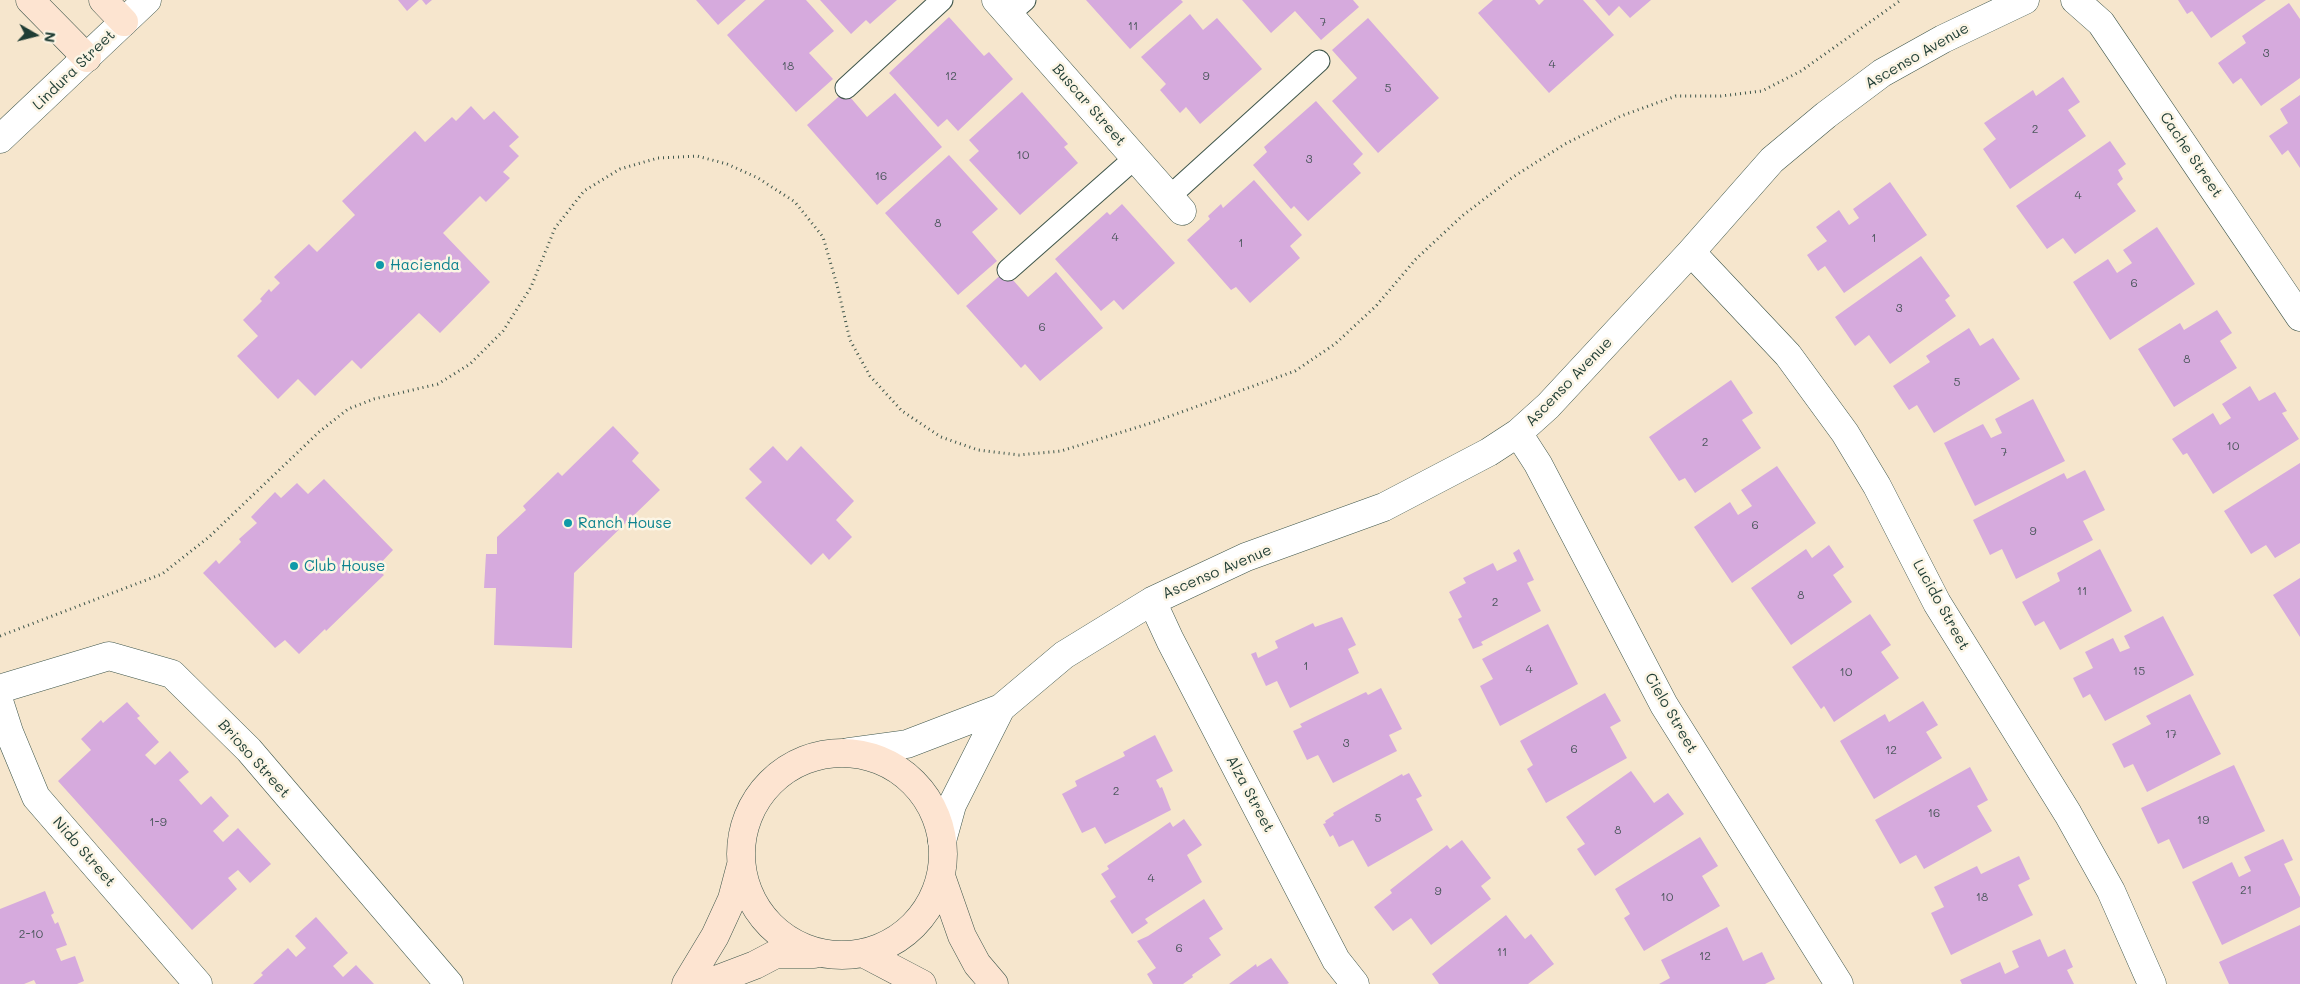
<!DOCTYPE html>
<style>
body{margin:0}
#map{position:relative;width:2300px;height:984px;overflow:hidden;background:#f6e6cd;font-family:Mali,sans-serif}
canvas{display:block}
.north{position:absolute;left:10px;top:10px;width:50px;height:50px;-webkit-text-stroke:4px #fcf5e5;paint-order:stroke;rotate:98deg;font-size:14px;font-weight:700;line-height:20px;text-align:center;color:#1f3d34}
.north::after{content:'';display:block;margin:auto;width:18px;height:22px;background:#1f3d34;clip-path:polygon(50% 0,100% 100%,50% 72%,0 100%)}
</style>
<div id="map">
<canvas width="2300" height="984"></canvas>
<div class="north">N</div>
</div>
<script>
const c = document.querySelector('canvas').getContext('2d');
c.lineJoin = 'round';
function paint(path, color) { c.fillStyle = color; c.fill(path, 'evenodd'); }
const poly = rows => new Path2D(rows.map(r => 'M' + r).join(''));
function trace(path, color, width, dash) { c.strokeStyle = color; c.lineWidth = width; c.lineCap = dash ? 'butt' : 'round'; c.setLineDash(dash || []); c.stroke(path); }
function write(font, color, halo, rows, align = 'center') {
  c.font = font + ' Mali,sans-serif'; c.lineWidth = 5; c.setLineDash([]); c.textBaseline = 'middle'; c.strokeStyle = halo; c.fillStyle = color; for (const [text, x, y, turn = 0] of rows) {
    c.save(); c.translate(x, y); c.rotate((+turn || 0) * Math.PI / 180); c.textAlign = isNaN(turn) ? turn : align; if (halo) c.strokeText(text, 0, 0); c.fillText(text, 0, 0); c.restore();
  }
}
paint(poly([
 [398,0,419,0,407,11],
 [422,0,432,0,426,5],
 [696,0,746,0,718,25],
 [765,0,806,0,834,31,809,53,833,79,796,112,727,35],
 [820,0,897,0,870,24,866,20,851,34],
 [1086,0,1181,0,1183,2,1130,49],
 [1242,0,1353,0,1359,7,1321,40,1295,11,1271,33],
 [1493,0,1535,0,1539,5,1544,0,1583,0,1614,35,1549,93,1478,13],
 [1595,0,1651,0,1630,18,1619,6,1609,16],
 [2178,0,2266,0,2211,38,2192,11,2187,14],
 [2289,3,2300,19,2300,78,2261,106,2241,78,2233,84,2218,63,2246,43,2242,36],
 [1190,14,1203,30,1217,18,1262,69,1200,124,1186,107,1180,113,1160,90,1166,84,1141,57],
 [949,17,984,56,989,52,1013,79,958,131,947,119,938,127,889,73],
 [1368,18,1439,98,1378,153,1332,101,1357,78,1332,50],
 [2063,77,2080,102,2068,110,2086,136,2010,189,1983,149,1996,139,1984,123,2033,90,2036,96],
 [845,91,867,117,895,93,942,147,877,205,807,125],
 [1022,92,1068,144,1064,147,1078,163,1020,215,969,160,979,151,969,140],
 [2300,95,2300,168,2288,150,2282,155,2269,136,2288,123,2280,109],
 [1316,101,1363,154,1353,164,1361,173,1308,221,1294,206,1291,209,1253,165,1267,152,1264,147],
 [471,106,484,120,494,111,519,137,509,146,519,156,503,172,510,178,486,202,480,196,443,233,490,282,440,333,419,313,361,369,352,360,315,396,298,379,278,399,237,356,258,336,243,320,262,301,260,299,269,289,271,292,280,283,274,277,309,244,317,252,355,215,342,201,415,131,425,142,452,117,456,121],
 [2110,141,2126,164,2118,170,2123,179,2117,184,2136,211,2075,254,2063,238,2047,249,2016,206],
 [949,155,998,209,972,232,997,261,958,295,885,213],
 [1254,180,1302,235,1290,246,1300,258,1250,303,1236,287,1231,290,1187,240,1210,219,1208,216,1221,204,1223,208],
 [1890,182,1927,235,1844,293,1825,266,1818,271,1807,255,1827,241,1816,227,1839,210,1849,225,1859,218,1853,209],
 [1122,204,1175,263,1123,310,1114,300,1101,311,1055,259,1107,212,1110,215],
 [2157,227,2195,284,2110,340,2073,282,2108,259,2117,273,2132,263,2123,250],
 [1921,256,1950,296,1945,300,1956,316,1890,364,1869,335,1855,346,1835,317],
 [1005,271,1028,297,1056,272,1103,328,1040,381,1025,364,1021,368,966,306],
 [2217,310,2232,333,2220,341,2237,368,2174,407,2138,349,2180,323,2184,330],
 [1969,328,1980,346,1993,338,2020,379,1934,433,1917,405,1909,410,1893,386,1930,362,1926,356],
 [1731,380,1753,413,1742,420,1761,448,1695,493,1685,478,1679,481,1649,437],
 [2250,386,2259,401,2275,392,2287,411,2282,413,2299,439,2213,494,2187,453,2183,455,2172,439,2213,413,2220,425,2231,418,2222,404],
 [2033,399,2065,461,1975,506,1944,443,1983,424,1991,438,2002,433,1995,419],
 [613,426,639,453,632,461,660,490,574,573,572,648,494,645,496,588,484,588,486,554,497,554,497,537,526,510,523,506,558,472,562,476],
 [773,446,787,461,801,446,854,501,836,520,852,537,829,560,823,553,811,565,745,498,762,482,749,469],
 [2300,463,2300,543,2275,558,2266,545,2251,554,2224,511],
 [1777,466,1816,523,1732,583,1694,527,1730,502,1738,515,1752,506,1741,490],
 [2085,470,2105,510,2083,521,2093,540,2016,579,2002,549,1990,555,1973,520,2064,473,2067,479],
 [324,479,393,550,376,568,384,575,326,631,325,629,299,654,285,640,275,648,203,573,216,560,219,564,241,542,239,539,257,523,251,517,275,492,281,498,297,483,308,494],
 [1829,545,1844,567,1833,575,1852,602,1791,645,1751,588,1806,549,1812,558],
 [1519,549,1534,580,1527,583,1541,611,1481,642,1483,645,1473,649,1458,619,1462,617,1449,592,1466,583,1463,578,1493,563,1497,571,1517,561,1513,553],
 [2100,549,2132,611,2060,650,2044,621,2035,626,2022,602,2060,581,2057,573],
 [2300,578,2300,637,2273,595],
 [1870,614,1891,645,1881,652,1899,678,1834,722,1824,706,1821,709,1792,667],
 [2163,616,2194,675,2105,721,2090,694,2083,698,2073,678,2093,668,2085,652,2113,638,2120,652,2130,648,2124,636],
 [1342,617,1356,645,1348,649,1359,673,1290,708,1277,681,1266,686,1251,654,1256,652,1258,658,1278,648,1275,641,1313,623,1315,627],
 [1548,624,1578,684,1500,726,1480,686,1493,679,1482,659],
 [1381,688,1402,729,1389,735,1397,751,1333,783,1318,755,1307,760,1293,731,1302,727,1300,724,1366,692,1368,695],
 [1605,693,1621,721,1610,727,1627,758,1546,803,1527,769,1533,765,1520,741],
 [2190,694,2221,754,2147,792,2133,764,2124,768,2112,744,2151,724,2146,716],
 [1923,701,1938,725,1926,732,1942,758,1874,799,1840,741,1885,714,1889,722],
 [127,702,140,716,137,718,159,742,145,755,155,765,170,751,189,772,179,780,201,805,211,796,229,816,213,831,223,842,238,828,271,864,250,883,238,870,228,878,237,889,192,930,58,781,91,750,81,739,101,720,103,723],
 [1155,735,1173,771,1156,780,1160,788,1162,787,1171,810,1105,844,1095,827,1082,833,1062,794,1077,786,1075,781,1125,756,1123,752],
 [2234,765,2265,831,2183,869,2169,839,2158,844,2141,808],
 [1970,767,1988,800,1977,806,1992,831,1924,869,1916,855,1900,864,1875,820],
 [1631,771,1654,803,1668,793,1684,814,1595,876,1577,849,1585,844,1566,817],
 [1409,773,1422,796,1416,799,1433,830,1368,867,1353,840,1339,847,1333,835,1330,837,1323,824,1326,823,1325,821,1334,815,1333,813,1402,774,1403,776],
 [1184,819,1202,845,1187,855,1202,882,1145,919,1148,923,1132,934,1110,901,1116,897,1101,874,1109,869,1107,866,1170,822,1173,827],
 [1700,837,1718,866,1702,876,1720,906,1644,951,1624,918,1630,914,1615,889],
 [2283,839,2293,860,2284,864,2300,897,2300,907,2222,945,2192,882,2232,862,2239,877,2251,871,2244,857],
 [1462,840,1491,878,1481,886,1491,899,1431,945,1411,918,1393,931,1374,907,1392,893,1390,890,1447,845,1450,849],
 [2019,856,2030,879,2018,885,2033,915,1951,955,1931,913,1944,907,1934,887,1977,866,1981,874],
 [45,891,54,913,51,915,55,924,58,922,67,945,56,949,61,961,75,956,84,981,77,984,36,984,34,980,24,984,0,984,0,909],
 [1204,899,1223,929,1209,938,1221,955,1192,975,1193,977,1183,984,1153,984,1147,974,1156,968,1137,941,1148,936],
 [1506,915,1525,939,1531,934,1554,964,1528,984,1439,984,1432,974],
 [316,917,348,953,333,966,343,977,356,965,374,984,253,984,263,975,261,973,288,948,296,957,306,948,295,936],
 [2300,925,2300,984,2229,984,2219,962],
 [1727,927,1743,961,1762,952,1775,979,1765,984,1659,984,1670,978,1661,960],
 [2040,939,2048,957,2065,949,2073,967,2067,970,2074,984,1962,984,1960,980,2000,962,2005,974,2019,967,2012,951],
 [1271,958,1289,983,1287,984,1229,984,1256,964,1257,967]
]), '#d6aadd');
const lane = poly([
 [1009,14,1025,0],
 [846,88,942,0],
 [1169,197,1319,61],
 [1008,270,1135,158]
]);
const street = poly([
 [996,0,1182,211],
 [2075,0,2101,23,2300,317],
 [0,139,147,0],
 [1691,252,1788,355,1845,433,1877,486,1937,603,2068,814,2111,891,2152,984],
 [1518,433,1538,464,1664,705,1839,984],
 [1152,601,1170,640,1336,960,1355,984],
 [0,691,6,687,109,656,172,674,249,750,449,984],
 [0,704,9,732,36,797,198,984],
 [848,752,907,744,1001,708,1064,655,1152,601,1246,557,1384,507,1489,452,1518,433,1548,406,1691,252,1772,160,1826,115,1882,73,1943,39,2025,0],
 [942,841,952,805,1001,708]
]);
const secondary = poly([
 [30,0,87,58],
 [103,0,124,22],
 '741 854a101 101 0 1 1 202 0a101 101 0 1 1-202 0Z',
 [941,876,962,936,977,964,994,984],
 [863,953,922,984],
 [686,984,715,936,732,899,741,865],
 [705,984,755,965,776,954,814,954]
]);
trace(lane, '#3f564b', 23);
trace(street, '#3f564b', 29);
trace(secondary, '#3f564b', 29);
trace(poly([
 [0,636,162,574,209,537,319,432,348,409,374,399,438,384,470,364,503,331,531,287,555,228,584,191,620,169,658,158,697,156,727,164,758,178,795,202,823,237,837,285,850,340,870,376,902,411,941,437,978,450,1019,455,1061,451,1151,423,1295,371,1335,344,1376,306,1416,259,1462,216,1513,177,1565,144,1621,116,1676,96,1721,96,1762,91,1801,71,1901,0]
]), '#3f564b', 3, [1, 4]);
trace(lane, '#fff', 21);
trace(street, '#fff', 28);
trace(secondary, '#fde4d1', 28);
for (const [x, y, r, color] of [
 [380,265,5,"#0f9aa8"],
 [568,523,5,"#0f9aa8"],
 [294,566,5,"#0f9aa8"]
]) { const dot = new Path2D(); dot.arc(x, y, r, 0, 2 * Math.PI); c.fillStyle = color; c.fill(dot); trace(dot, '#fcf5e5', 2); }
write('12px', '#4d585e', null, [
 ["7",1323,22],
 ["11",1133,26],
 ["3",2266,53],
 ["4",1552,64],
 ["18",788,66],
 ["12",951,76],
 ["9",1206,76],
 ["5",1388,88],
 ["2",2035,129],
 ["10",1023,155],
 ["3",1309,159],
 ["16",881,176],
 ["4",2078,195],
 ["8",938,223],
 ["4",1115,237],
 ["1",1874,238],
 ["1",1241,243],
 ["6",2134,283],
 ["3",1899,308],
 ["6",1042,327],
 ["8",2187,359],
 ["5",1957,382],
 ["2",1705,442],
 ["10",2233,446],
 ["7",2004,452],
 ["6",1755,525],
 ["9",2033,531],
 ["11",2082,591],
 ["8",1801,595],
 ["2",1495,602],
 ["1",1306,666],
 ["4",1529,669],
 ["15",2139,671],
 ["10",1846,672],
 ["17",2171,734],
 ["3",1346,743],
 ["6",1574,749],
 ["12",1891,750],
 ["2",1116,791],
 ["16",1934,813],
 ["5",1378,818],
 ["19",2203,820],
 ["1-9",158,822],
 ["8",1618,830],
 ["4",1151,878],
 ["21",2246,890],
 ["9",1438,891],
 ["10",1667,897],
 ["18",1982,897],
 ["2-10",31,934],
 ["6",1179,948],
 ["11",1502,952],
 ["12",1705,956]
]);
write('15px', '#1f3d34', '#fcf5e5', [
 ["Ascenso Avenue",1917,56,-30],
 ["Lindura Street",74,70,-44],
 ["Buscar Street",1089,105,49],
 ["Cache Street",2191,155,56],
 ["Ascenso Avenue",1569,382,-46],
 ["Ascenso Avenue",1217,572,-23],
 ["Lucido Street",1941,605,61],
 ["Cielo Street",1671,713,60],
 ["Brioso Street",254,759,48],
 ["Alza Street",1250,794,62],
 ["Nido Street",84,852,49]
]);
write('15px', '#0d838f', '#fcf5e5', [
 ["Hacienda",390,265],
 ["Ranch House",578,523],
 ["Club House",304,566]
], 'left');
</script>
